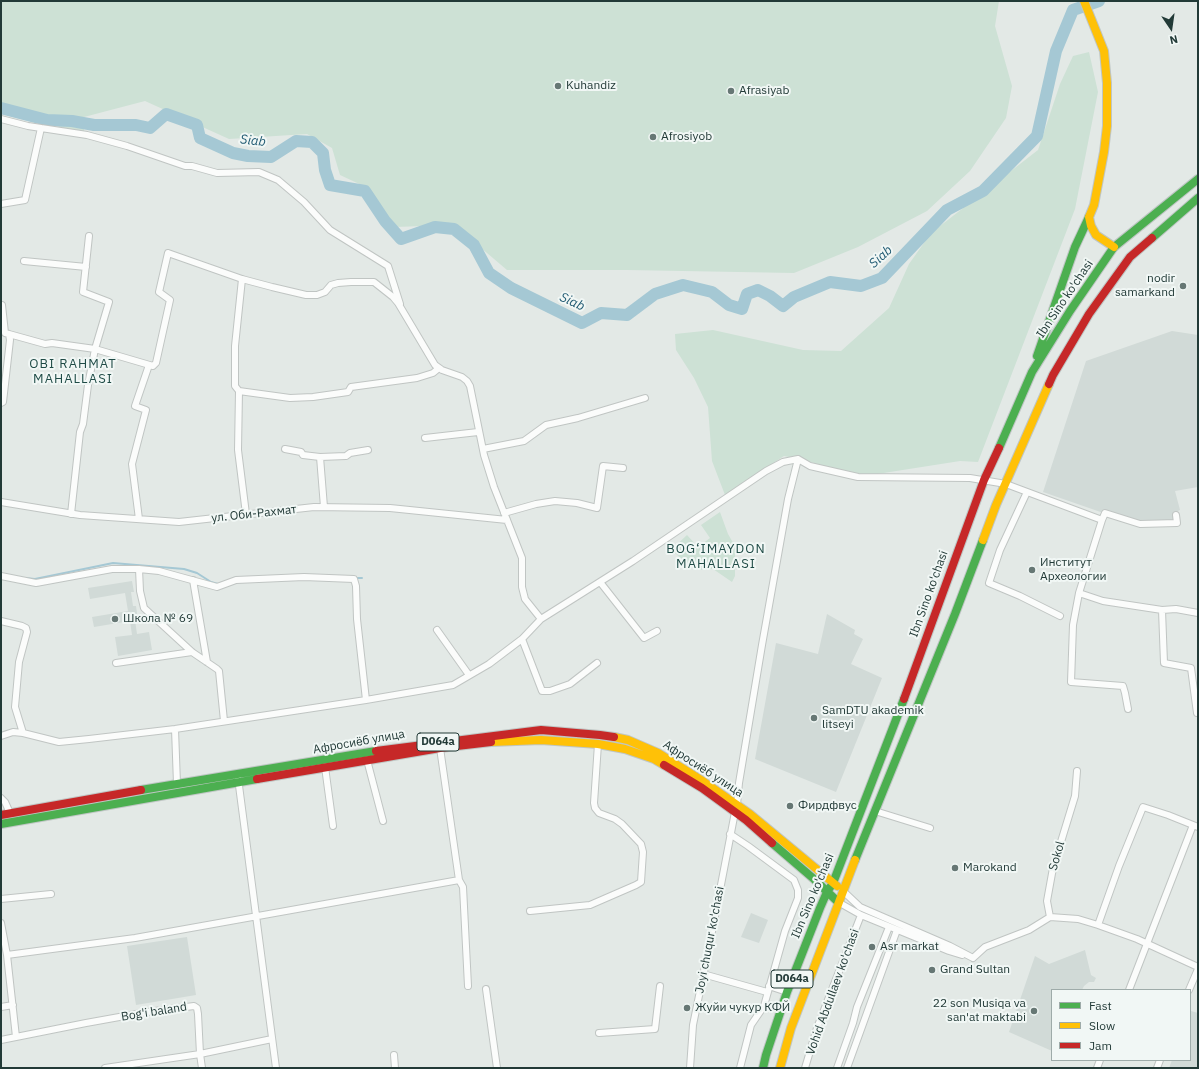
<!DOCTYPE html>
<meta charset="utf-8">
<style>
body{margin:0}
#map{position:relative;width:1199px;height:1069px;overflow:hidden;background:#e3e9e6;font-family:"IBM Plex Sans",sans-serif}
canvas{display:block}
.frame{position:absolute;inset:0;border:2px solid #223a37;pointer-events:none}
.legend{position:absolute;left:1051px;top:989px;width:140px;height:72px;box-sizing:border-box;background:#f1f7f5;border:1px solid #9eaba9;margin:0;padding:5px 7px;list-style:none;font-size:12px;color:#223a37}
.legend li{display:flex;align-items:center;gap:8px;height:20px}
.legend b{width:20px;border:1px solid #9eaba9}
.north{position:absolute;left:1151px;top:8px;width:40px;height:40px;-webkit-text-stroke:3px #f1f7f5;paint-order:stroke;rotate:167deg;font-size:11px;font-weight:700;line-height:16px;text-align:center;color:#223a37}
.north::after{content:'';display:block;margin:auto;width:14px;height:18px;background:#223a37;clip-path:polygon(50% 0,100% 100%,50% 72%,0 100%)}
</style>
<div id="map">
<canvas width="1199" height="1069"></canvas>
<div class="frame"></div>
<ul class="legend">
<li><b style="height:5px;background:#4caf50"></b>Fast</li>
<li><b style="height:5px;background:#ffc107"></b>Slow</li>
<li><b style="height:5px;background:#c62828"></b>Jam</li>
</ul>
<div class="north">N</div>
</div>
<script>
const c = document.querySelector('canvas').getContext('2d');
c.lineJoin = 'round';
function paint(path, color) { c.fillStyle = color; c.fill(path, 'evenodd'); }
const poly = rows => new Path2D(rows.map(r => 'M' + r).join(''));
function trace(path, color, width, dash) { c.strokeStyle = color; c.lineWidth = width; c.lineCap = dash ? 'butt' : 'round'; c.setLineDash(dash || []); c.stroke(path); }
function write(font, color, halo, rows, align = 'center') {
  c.font = font + ' "IBM Plex Sans",sans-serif'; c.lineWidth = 4; c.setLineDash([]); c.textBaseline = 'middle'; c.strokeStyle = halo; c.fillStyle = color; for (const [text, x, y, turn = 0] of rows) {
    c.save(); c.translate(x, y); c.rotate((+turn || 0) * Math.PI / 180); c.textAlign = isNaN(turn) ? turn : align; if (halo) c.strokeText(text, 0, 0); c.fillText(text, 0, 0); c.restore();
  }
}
paint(poly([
 [1172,331,1198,335,1198,487,1175,491,1180,510,1176,512,1177,523,1138,525,1043,492,1086,361],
 [132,581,134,592,131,592,133,606,136,606,138,620,135,620,137,634,149,632,152,650,118,656,115,637,132,635,130,621,94,627,92,617,128,611,125,593,90,599,88,588],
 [827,614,855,630,854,634,863,639,851,664,882,678,836,792,755,759,776,643,818,654],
 [751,913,768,920,759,943,741,937],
 [187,937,196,995,136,1005,127,946],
 [1085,950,1091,975,1096,978,1094,982,1089,982,1084,986,1082,990,1052,990,1052,1051,1009,1032,1035,956,1049,964],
 [1191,1011,1198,1013,1198,1068,1169,1068,1172,1060,1190,1060,1190,1014]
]), '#d1dad7');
paint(poly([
 [1,1,999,1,995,26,1012,86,1006,118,970,171,927,211,858,247,794,273,627,270,507,270,454,225,394,227,370,189,340,175,332,148,307,134,229,139,145,101,84,117,84,134,7,112,1,112],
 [1089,52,1098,92,1075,209,978,462,960,461,858,477,808,461,784,456,725,495,712,461,708,407,694,378,676,350,675,334,713,330,803,350,841,351,889,308,909,264,931,233,1038,150,1060,84,1073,56],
 [720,512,728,534,735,546,735,576,732,582,713,569,696,570,671,550,687,535,698,547,710,538,701,525]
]), '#cde1d5');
trace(poly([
 [24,578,35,579,113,563,184,569,197,573,211,582,218,584],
 [355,578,362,578]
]), '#a5c8d4', 2);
trace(poly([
 [1,108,47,120,72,121,94,125,136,125,150,128,166,114,197,125,200,138,233,153,248,156,271,157,296,141,312,142,323,153,325,170,330,185,365,191,385,221,401,239,435,227,454,229,474,245,489,273,511,288,582,323,601,313,627,315,655,294,683,285,712,292,729,305,742,309,747,294,758,290,770,296,783,306,794,297,830,282,861,286,882,278,947,210,983,191,1037,136,1056,51,1073,10,1099,1]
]), '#a5c8d4', 12);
const street = poly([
 [1,119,28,126,87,135,127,146,185,166,192,166,217,173,259,172,278,180,304,202,330,230,388,266,400,304],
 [1,204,25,200,41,128],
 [24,261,86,267],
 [242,279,235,346,235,386,239,391,238,450,246,514],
 [1,305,2,305,5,333,9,334,10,340,3,402,1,403],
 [9,334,45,344,52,343,95,349,153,366,156,363,170,300,159,292,168,253,242,279,272,287,306,295,317,295,325,292,331,285,338,283,351,282,374,282,393,297,398,303,435,365,442,370,462,377,467,381,470,386,484,455,494,487,522,558,522,587,525,599,541,619],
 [239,391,290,398,313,397,348,392,351,387,417,378,433,373,439,368],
 [425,438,478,432],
 [285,449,301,452,303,455,320,457],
 [483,449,524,441,546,425,578,418,645,398],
 [1027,492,1000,550,989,583,1020,596,1060,616],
 [1,502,80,515,179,522,314,507,390,508,507,520],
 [324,507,320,457,346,456,350,453,368,450],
 [504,513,536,504,555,501,577,503,597,508,603,466,623,468],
 [71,514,80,432,83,424,88,385,95,349,109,302,83,292,89,236],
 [139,519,132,464,146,410,135,406,149,365],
 [1102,520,1105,513,1140,524,1177,523,1176,515],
 [139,569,140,591,144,608,192,652,217,669,219,671,224,721],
 [1,576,36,583,112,569,139,569,159,571,217,587,236,580,304,577,354,579,356,586,357,619,366,700],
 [193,580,207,662],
 [600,582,644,638,657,631],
 [1079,593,1073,625,1071,682,1123,686,1125,693,1128,709],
 [1162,610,1164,663,1191,668,1197,713],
 [1,621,22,626,26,628,27,632,19,662,15,707,23,733],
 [437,630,469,675],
 [522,639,542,691,550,691,570,684,597,663],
 [116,663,192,652],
 [175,729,177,784],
 [1,736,13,732,23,733,59,742,89,739,175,729,366,700,453,685,489,664,522,639,541,619,633,561,766,471,783,462,798,459,810,466,858,477,970,478,1006,484,1102,520,1079,593,1103,601,1162,610,1176,609,1198,613],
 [440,748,459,880,463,887,468,986],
 [367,760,383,821],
 [325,767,333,826],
 [238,778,276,1068],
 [1,798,5,802,10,813],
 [737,805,739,783,762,645,788,499,798,459],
 [875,811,930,828],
 [730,834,748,846,794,880,798,890,798,898,785,931,764,1006,751,1025,740,1068],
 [843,891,860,907,950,946,973,958],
 [1,899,51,894],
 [838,902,861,915,949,951,962,955],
 [530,911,590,905,636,885,641,882,643,852,641,844,622,824,615,819,599,813,595,808,594,803,598,744],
 [1050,917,1047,901,1053,868,1075,796,1077,771],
 [1,923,7,955,16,1037],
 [1098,925,1119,866,1143,807,1168,815,1193,825],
 [7,955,135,938,459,880],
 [973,958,985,947,1029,930,1050,917,1078,919,1098,925,1137,939,1198,967],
 [703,974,767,992],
 [769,986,787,992],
 [486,989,497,1068],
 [1129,990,1193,825,1198,827],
 [1189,990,1198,969],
 [1,1007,13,1005],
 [599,1033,655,1029,660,986],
 [1,1040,86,1023,147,1012,194,1006,197,1008,198,1014,200,1054,272,1039],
 [394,1055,395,1068],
 [105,1068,200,1054,202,1068],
 [690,1068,693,1025,710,942,735,812],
 [805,1068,817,1028,861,915],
 [837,1068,853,1023,857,1007,889,927],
 [847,1068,897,930],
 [1097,1068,1100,1060],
 [1157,1068,1160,1060]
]);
const fast = poly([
 [1152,238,1198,198],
 [1037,356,1075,247,1089,217],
 [999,448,1032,372,1070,311,1114,247,1198,179],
 [141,790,376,751],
 [1,824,257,779],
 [772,843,814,879,838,902],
 [855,860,955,614,983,540],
 [763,1068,766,1055,787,992,820,908,827,892,833,883,904,699]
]);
const slow = poly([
 [1084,1,1104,51,1107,83,1107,126,1104,152,1094,205,1089,217,1091,226,1096,235,1114,247],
 [983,540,996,505,1049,384],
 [614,737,628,740,658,753,704,782,750,814,837,886],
 [491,742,541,740,598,744,625,749,654,759,664,765],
 [780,1068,791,1028,855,860]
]);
const jam = poly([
 [1049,384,1053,375,1089,314,1130,257,1152,238],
 [904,699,984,480,999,448],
 [376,751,541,730,600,735,614,737],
 [664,765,702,788,746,820,772,843],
 [257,779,440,748,491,742],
 [1,815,141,790]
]);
trace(street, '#c0c5c3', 8);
trace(fast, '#bfc6c4', 10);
trace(slow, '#bfc6c4', 10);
trace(jam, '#bfc6c4', 10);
trace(street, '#fbfcfb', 6);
trace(fast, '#4caf50', 8);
trace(slow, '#ffc107', 8);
trace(jam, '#c62828', 8);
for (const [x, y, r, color] of [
 [558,86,4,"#667774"],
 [731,91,4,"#667774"],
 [653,137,4,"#667774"],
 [1183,286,4,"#667774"],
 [1032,570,4,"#667774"],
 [115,619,4,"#667774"],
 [814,718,4,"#667774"],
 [790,806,4,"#667774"],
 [955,868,4,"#667774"],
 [872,947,4,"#667774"],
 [932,970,4,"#667774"],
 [687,1008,4,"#667774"],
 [1034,1011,4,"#667774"]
]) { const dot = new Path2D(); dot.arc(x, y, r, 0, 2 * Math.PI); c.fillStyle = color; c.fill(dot); trace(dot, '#f1f7f5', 1.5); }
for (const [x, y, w] of [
 [438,742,42],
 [792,979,42]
]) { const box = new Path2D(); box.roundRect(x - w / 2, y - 9, w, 18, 3); c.fillStyle = '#f1f7f5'; c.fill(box); trace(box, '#223a37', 1); }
write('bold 11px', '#223a37', null, [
 ["D064a",438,742],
 ["D064a",792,979]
]);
write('12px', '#223a37', '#f1f7f5', [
 ["Kuhandiz",566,86],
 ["Afrasiyab",739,91],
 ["Afrosiyob",661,137],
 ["nodir",1175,279,"right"],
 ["samarkand",1175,293,"right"],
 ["Институт",1040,563],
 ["Археологии",1040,577],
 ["Школа № 69",123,619],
 ["SamDTU akademik",822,711],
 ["litseyi",822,725],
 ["Фирдфвус",798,806],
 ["Marokand",963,868],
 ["Asr markat",880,947],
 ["Grand Sultan",940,970],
 ["22 son Musiqa va",1026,1004,"right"],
 ["san'at maktabi",1026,1018,"right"],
 ["Жуйи чукур КФЙ",695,1008]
], 'left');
write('12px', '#223a37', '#f1f7f5', [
 ["Ibn Sino ko'chasi",1065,299,-56],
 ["ул. Оби-Рахмат",254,514,-6],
 ["Ibn Sino ko'chasi",929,594,-70],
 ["Афросиёб улица",359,742,-10],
 ["Афросиёб улица",703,769,33],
 ["Sokol",1057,856,-74],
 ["Ibn Sino ko'chasi",813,896,-67],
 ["Joyi chuqur ko'chasi",710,940,-79],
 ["Vohid Abdullaev ko'chasi",833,992,-70],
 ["Bog'i baland",154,1012,-9]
]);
write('italic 13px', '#205a72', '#f1f7f5', [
 ["Siab",253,141,6],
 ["Siab",881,257,-42],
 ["Siab",572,302,25]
]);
c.letterSpacing = '1px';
write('13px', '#1f4b46', '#f1f7f5', [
 ["OBI RAHMAT",73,364],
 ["MAHALLASI",73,379],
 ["BOG‘IMAYDON",716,549],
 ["MAHALLASI",716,564]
]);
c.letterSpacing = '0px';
</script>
